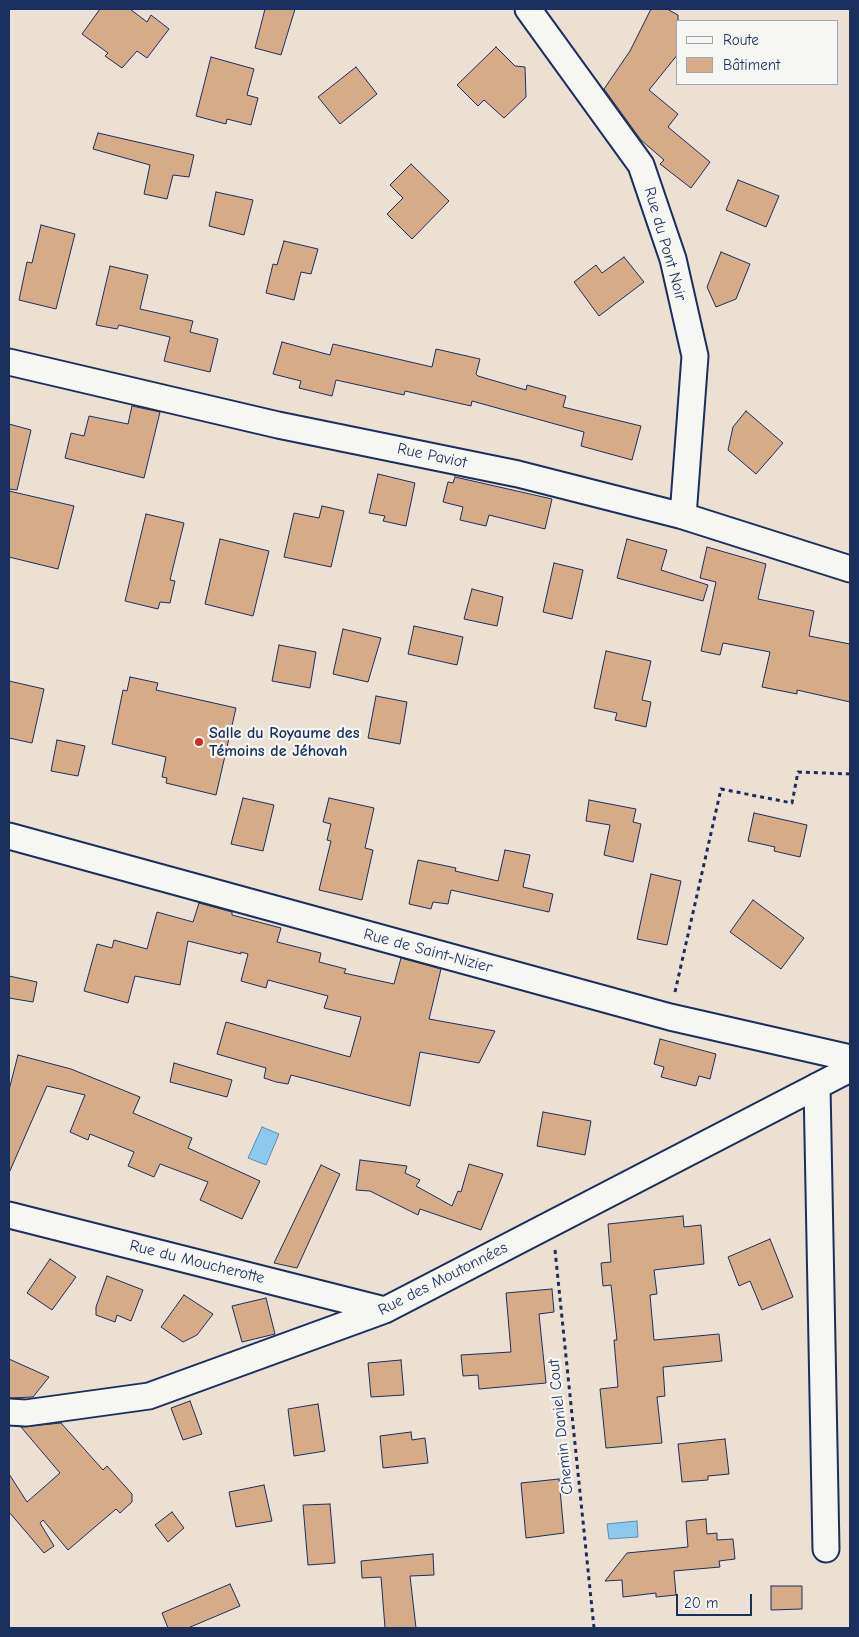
<!DOCTYPE html>
<meta charset="utf-8">
<style>
body{margin:0}
#map{position:relative;width:859px;height:1637px;overflow:hidden;background:#ece0d2;font-family:"Comic Neue",sans-serif}
canvas{display:block}
.frame{position:absolute;inset:0;border:10px solid #1b2f5e;pointer-events:none}
.legend{position:absolute;left:676px;top:20px;width:162px;height:65px;box-sizing:border-box;background:#f6f6f2;border:1px solid #9ea6b7;margin:0;padding:6px 9px;list-style:none;font-size:15px;color:#1b2f5e}
.legend li{display:flex;align-items:center;gap:10px;height:25px}
.legend b{width:25px;border:1px solid #9ea6b7}
.scale{position:absolute;left:676px;top:1594px;width:76px;height:22px;box-sizing:border-box;border:2px solid #1b2f5e;border-top:0;padding-left:6px;font-size:15px;line-height:18px;white-space:nowrap;color:#1b2f5e;-webkit-text-stroke:4px #f6f6f2;paint-order:stroke}
</style>
<div id="map">
<canvas width="859" height="1637"></canvas>
<div class="frame"></div>
<ul class="legend">
<li><b style="height:6px;background:#f6f6f2"></b>Route</li>
<li><b style="height:14px;background:#d6ab87"></b>Bâtiment</li>
</ul>
<div class="scale">20 m</div>
</div>
<script>
const c = document.querySelector('canvas').getContext('2d');
c.lineJoin = 'round';
function paint(path, color) { c.fillStyle = color; c.fill(path, 'evenodd'); }
const poly = rows => new Path2D(rows.map(r => 'M' + r).join(''));
function trace(path, color, width, dash) { c.strokeStyle = color; c.lineWidth = width; c.lineCap = dash ? 'butt' : 'round'; c.setLineDash(dash || []); c.stroke(path); }
function write(font, color, halo, rows, align = 'center') {
  c.font = font + ' "Comic Neue",sans-serif'; c.lineWidth = 4.5; c.setLineDash([]); c.textBaseline = 'middle'; c.strokeStyle = halo; c.fillStyle = color; for (const [text, x, y, turn = 0] of rows) {
    c.save(); c.translate(x, y); c.rotate((+turn || 0) * Math.PI / 180); c.textAlign = isNaN(turn) ? turn : align; if (halo) c.strokeText(text, 0, 0); c.fillText(text, 0, 0); c.restore();
  }
}
const water = poly([
 [262,1127,279,1134,266,1165,248,1158,262,1127],
 [637,1521,638,1537,609,1539,607,1524,637,1521]
]);
paint(water, '#8cc9ec');
trace(water, '#5f8bb3', 1);
const building = poly([
 [100,9,130,9,147,22,151,15,169,29,147,58,137,51,122,68,105,56,108,53,82,34,100,9],
 [265,9,295,9,281,55,255,48,265,9],
 [651,9,667,9,678,15,678,54,649,90,678,114,668,127,710,162,691,188,660,164,664,160,641,140,604,89,630,51,651,9],
 [496,47,515,66,525,67,526,97,504,118,484,100,478,106,457,85,496,47],
 [211,57,254,69,247,95,258,98,251,125,227,119,226,124,196,116,211,57],
 [356,67,377,94,340,124,318,97,356,67],
 [98,133,194,155,189,177,173,175,167,199,144,194,150,165,93,149,98,133],
 [411,164,449,201,412,239,387,214,403,198,390,185,411,164],
 [738,180,779,196,766,227,726,210,738,180],
 [216,192,253,200,244,235,209,226,216,192],
 [41,225,75,234,56,309,19,300,27,262,32,263,41,225],
 [284,241,318,249,311,274,301,272,294,300,266,293,273,264,277,265,284,241],
 [721,252,750,264,736,299,716,307,707,287,721,252],
 [624,257,644,282,599,316,574,282,596,265,602,273,624,257],
 [110,266,148,275,140,309,193,321,190,332,218,339,210,372,164,361,170,337,119,325,117,329,96,325,110,266],
 [282,342,330,355,333,344,432,367,436,349,480,359,476,374,478,376,526,390,527,385,566,396,563,407,641,426,632,460,581,446,584,432,472,401,471,406,405,391,404,395,336,380,332,396,299,388,301,381,273,374,282,342],
 [132,406,160,412,144,478,65,458,71,433,84,436,89,416,128,424,132,406],
 [746,411,783,443,756,474,728,450,733,427,746,411],
 [9,424,31,430,17,490,9,489,9,424],
 [378,474,415,483,406,526,383,521,385,516,369,513,378,474],
 [455,477,552,499,545,529,489,515,486,526,460,520,463,507,443,502,448,482,453,483,455,477],
 [9,491,74,506,58,569,9,557,9,491],
 [322,506,344,511,331,567,284,557,294,513,319,518,322,506],
 [146,514,184,523,170,580,175,581,170,603,160,602,158,609,125,601,146,514],
 [220,539,269,551,253,616,205,604,220,539],
 [627,539,667,550,661,570,708,585,703,601,617,578,627,539],
 [707,547,766,564,758,599,814,611,809,636,850,644,850,702,797,690,797,694,762,687,770,652,723,643,720,655,701,651,716,582,700,578,707,547],
 [554,563,583,570,572,619,543,612,554,563],
 [472,589,503,597,497,626,464,619,472,589],
 [414,626,463,637,457,665,408,654,414,626],
 [343,629,381,638,368,682,333,674,343,629],
 [279,645,316,652,310,688,272,681,279,645],
 [606,651,651,661,642,700,651,702,646,727,615,720,617,713,594,708,606,651],
 [130,677,158,683,156,690,236,708,216,795,166,783,167,778,162,777,166,757,112,744,123,690,127,691,130,677],
 [9,681,44,689,32,743,9,738,9,681],
 [376,696,407,702,400,744,368,738,376,696],
 [57,740,85,746,78,776,51,771,57,740],
 [243,798,274,805,263,851,231,844,243,798],
 [329,798,374,808,365,848,373,850,362,900,319,890,331,841,327,840,331,824,323,822,329,798],
 [589,800,636,809,633,822,641,824,633,862,604,855,610,825,586,821,589,800],
 [754,813,807,825,800,857,774,851,775,847,748,841,754,813],
 [505,850,530,855,523,887,553,894,549,912,451,890,448,904,433,902,431,909,409,904,418,860,456,868,455,871,498,881,505,850],
 [651,874,681,881,667,945,637,939,651,874],
 [753,900,804,938,781,969,730,932,753,900],
 [199,903,232,912,232,915,281,928,277,942,321,953,319,962,346,969,344,973,394,984,401,958,441,969,429,1019,495,1031,479,1063,420,1052,410,1106,291,1075,288,1084,276,1082,264,1078,266,1068,217,1054,226,1022,350,1057,361,1017,324,1008,328,996,268,980,266,988,241,981,248,954,241,952,241,954,188,941,180,985,135,976,128,1003,84,991,97,944,112,948,114,940,147,949,157,912,193,922,199,903],
 [9,976,37,982,33,1002,9,998,9,976],
 [660,1039,716,1054,710,1079,699,1076,696,1086,661,1077,664,1067,654,1064,660,1039],
 [18,1055,71,1069,140,1097,133,1113,192,1138,188,1148,260,1181,242,1219,200,1200,208,1182,160,1164,154,1177,128,1166,134,1152,90,1134,88,1140,70,1132,85,1095,47,1086,9,1173,9,1090,18,1055],
 [174,1063,232,1080,227,1097,170,1082,174,1063],
 [543,1112,591,1121,585,1155,537,1146,543,1112],
 [360,1160,407,1166,405,1173,420,1180,416,1186,452,1206,458,1191,461,1192,469,1164,503,1174,481,1230,420,1209,418,1215,370,1191,356,1190,360,1160],
 [321,1165,340,1174,297,1268,274,1263,321,1165],
 [683,1216,684,1227,701,1225,704,1264,654,1270,657,1294,650,1295,654,1340,719,1334,722,1361,663,1367,665,1396,657,1397,662,1443,606,1448,600,1389,618,1387,614,1340,617,1340,611,1285,603,1286,601,1263,611,1262,608,1224,683,1216],
 [770,1239,793,1297,762,1310,750,1281,739,1286,728,1257,770,1239],
 [50,1259,76,1277,52,1310,27,1293,50,1259],
 [107,1276,143,1290,131,1321,117,1315,115,1322,96,1315,96,1307,107,1276],
 [552,1289,554,1312,539,1314,546,1383,479,1389,478,1375,463,1376,461,1355,511,1352,506,1293,552,1289],
 [184,1295,213,1314,197,1335,183,1342,161,1327,184,1295],
 [266,1298,275,1334,242,1342,232,1306,266,1298],
 [9,1359,49,1377,33,1397,9,1398,9,1359],
 [401,1360,404,1395,371,1397,368,1363,401,1360],
 [190,1401,202,1434,183,1440,171,1408,190,1401],
 [318,1404,325,1451,294,1456,288,1409,318,1404],
 [61,1423,103,1470,107,1466,132,1494,132,1502,120,1513,116,1509,68,1550,43,1520,40,1523,54,1546,44,1553,9,1512,9,1474,27,1502,60,1473,21,1427,61,1423],
 [411,1432,412,1440,425,1438,428,1463,383,1468,380,1436,411,1432],
 [725,1439,729,1474,708,1476,708,1480,682,1482,678,1444,725,1439],
 [559,1479,564,1533,526,1538,521,1483,559,1479],
 [264,1485,272,1521,236,1527,229,1492,264,1485],
 [330,1504,335,1563,308,1565,303,1505,330,1504],
 [172,1512,184,1528,168,1542,155,1525,172,1512],
 [706,1519,707,1534,717,1533,717,1540,733,1539,735,1559,719,1561,720,1567,674,1571,676,1595,656,1597,656,1593,623,1597,622,1580,605,1581,627,1553,688,1547,686,1521,706,1519],
 [433,1554,434,1575,410,1576,416,1628,385,1628,381,1577,362,1578,361,1561,433,1554],
 [230,1584,240,1606,188,1628,168,1628,162,1613,230,1584],
 [771,1586,802,1586,802,1609,771,1610,771,1586]
]);
paint(building, '#d6ab87');
trace(building, '#1b2f5e', 1);
const minor = poly([
 [528,9,641,165,673,259,695,356,683,516],
 [9,362,278,425,518,474,683,516,850,569],
 [9,836,670,1017,850,1058],
 [817,1086,826,1549],
 [9,1215,385,1310],
 [9,1412,26,1413,149,1396,385,1310,850,1069]
]);
trace(minor, '#1b2f5e', 29);
trace(poly([
 [675,992,721,789,792,803,798,772,850,774],
 [555,1250,594,1628]
]), '#1b2f5e', 3, [4, 4]);
trace(minor, '#f6f6f2', 25);
for (const [x, y, r, color] of [
 [199,742,5,"#c8321e"]
]) { const dot = new Path2D(); dot.arc(x, y, r, 0, 2 * Math.PI); c.fillStyle = color; c.fill(dot); trace(dot, '#f6f6f2', 2); }
write('16px', '#1b2f5e', '#f6f6f2', [
 ["Rue du Pont Noir",665,244,74],
 ["Rue Paviot",432,456,12],
 ["Rue de Saint-Nizier",428,951,15],
 ["Rue du Moucherotte",197,1262,14],
 ["Rue des Moutonnées",443,1279,-27],
 ["Chemin Daniel Cout",561,1427,-96]
]);
write('bold 16px', '#1b2f5e', '#f6f6f2', [
 ["Salle du Royaume des",209,733],
 ["Témoins de Jéhovah",209,751]
], 'left');
</script>
